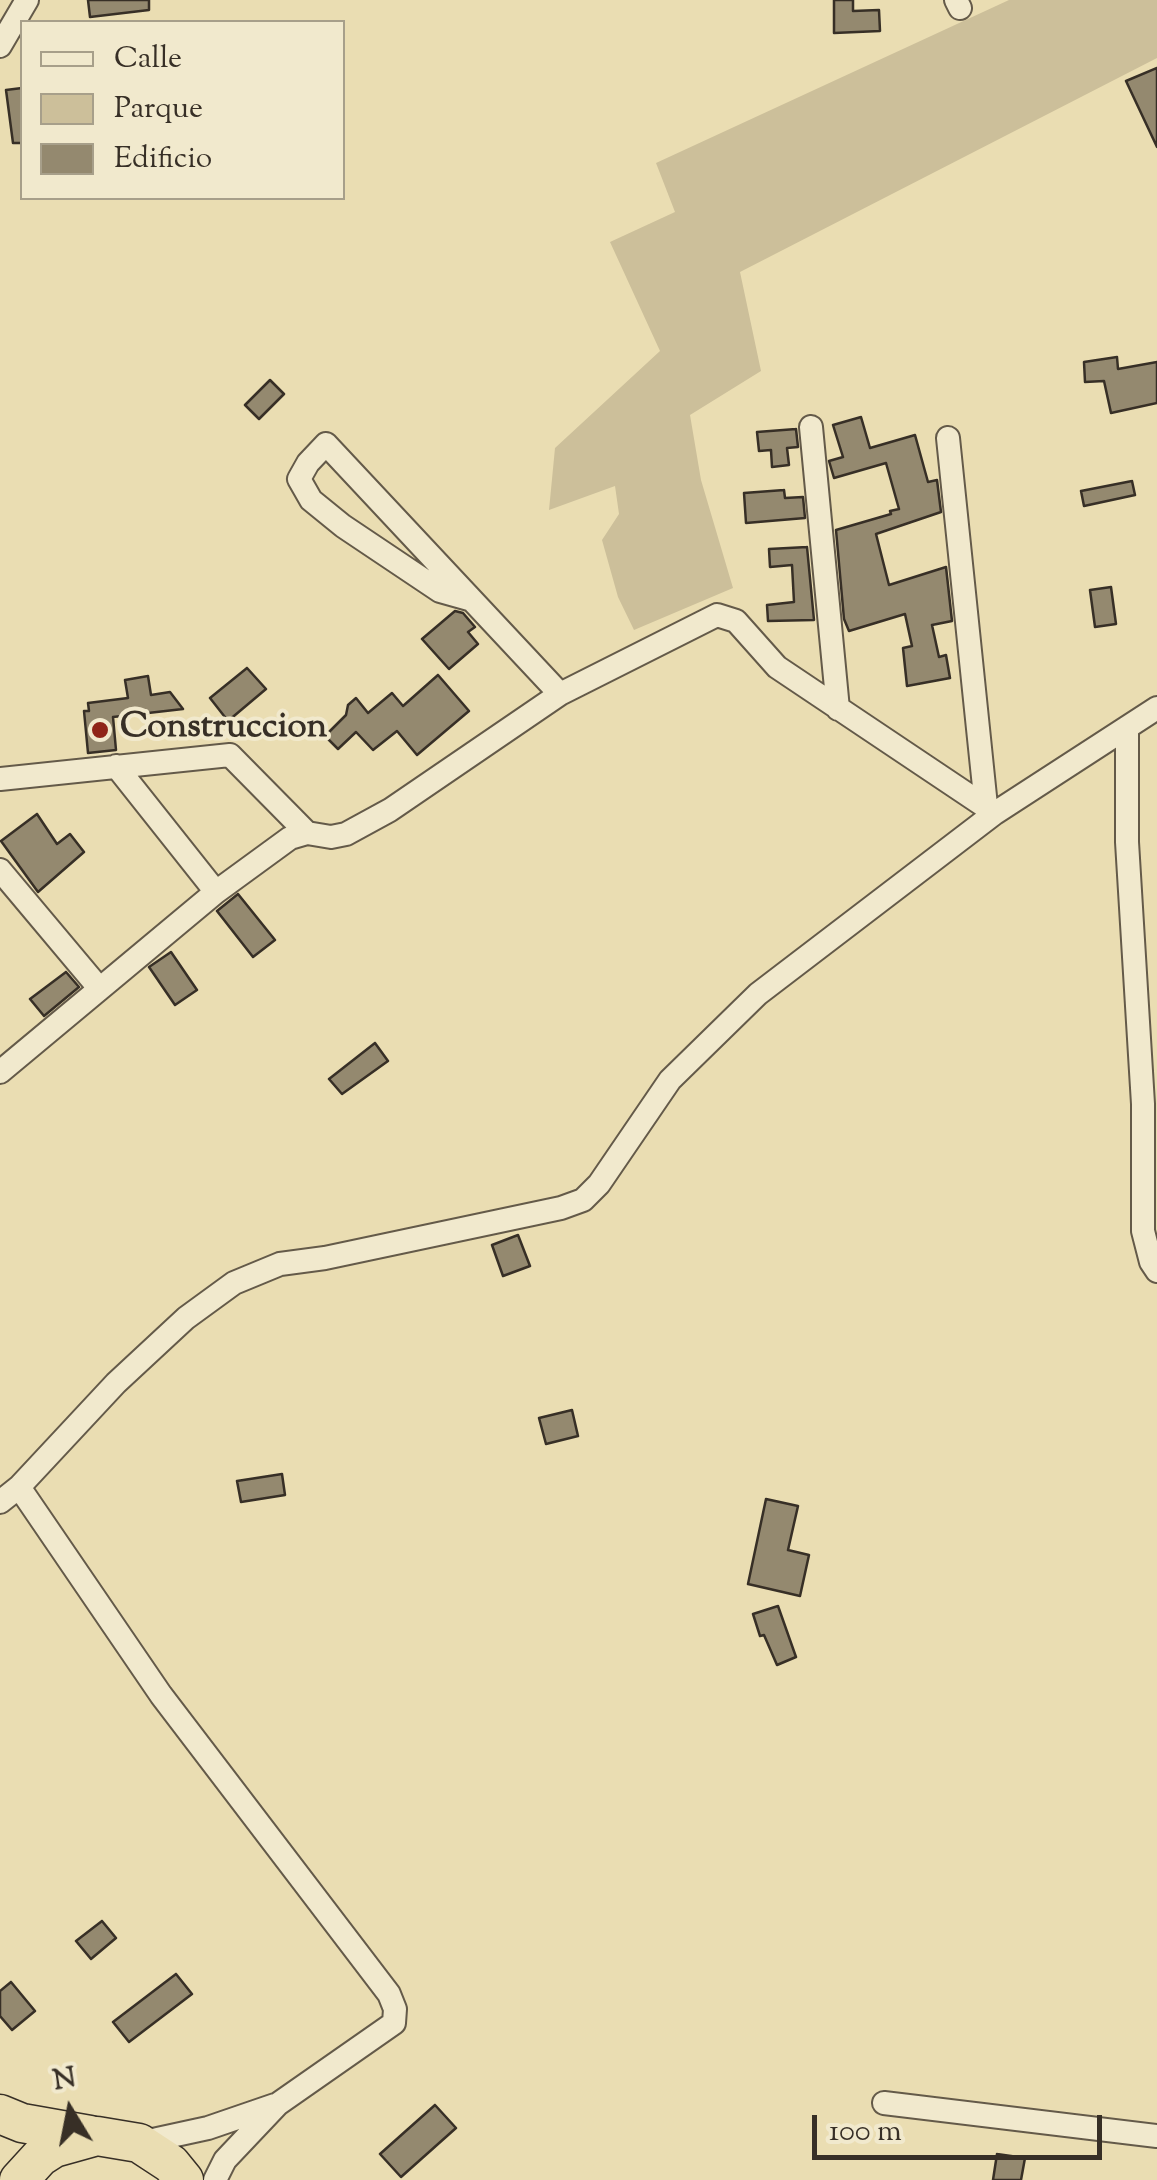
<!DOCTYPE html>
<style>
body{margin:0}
#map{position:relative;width:1157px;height:2180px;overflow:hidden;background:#eaddb2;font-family:"Sorts Mill Goudy",serif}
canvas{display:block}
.legend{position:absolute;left:20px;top:20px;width:325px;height:180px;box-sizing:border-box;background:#f1e9cd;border:2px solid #a79f8a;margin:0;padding:12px 18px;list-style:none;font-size:30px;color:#372f26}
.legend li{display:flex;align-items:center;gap:20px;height:50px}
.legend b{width:50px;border:2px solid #a79f8a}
.north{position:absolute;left:20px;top:2060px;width:100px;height:100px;-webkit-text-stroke:8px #f1e9cd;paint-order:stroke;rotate:350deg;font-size:28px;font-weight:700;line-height:40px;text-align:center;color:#372f26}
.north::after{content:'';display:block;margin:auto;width:35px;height:45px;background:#372f26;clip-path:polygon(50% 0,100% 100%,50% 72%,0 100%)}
.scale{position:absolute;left:812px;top:2115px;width:290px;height:45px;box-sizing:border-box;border:5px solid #372f26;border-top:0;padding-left:12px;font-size:30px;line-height:35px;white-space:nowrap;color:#372f26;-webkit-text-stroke:8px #f1e9cd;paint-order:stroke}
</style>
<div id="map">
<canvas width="1157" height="2180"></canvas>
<ul class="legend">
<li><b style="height:12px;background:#f1e9cd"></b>Calle</li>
<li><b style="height:28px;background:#ccbf9a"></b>Parque</li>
<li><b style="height:28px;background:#94896f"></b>Edificio</li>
</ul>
<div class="north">N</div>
<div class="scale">100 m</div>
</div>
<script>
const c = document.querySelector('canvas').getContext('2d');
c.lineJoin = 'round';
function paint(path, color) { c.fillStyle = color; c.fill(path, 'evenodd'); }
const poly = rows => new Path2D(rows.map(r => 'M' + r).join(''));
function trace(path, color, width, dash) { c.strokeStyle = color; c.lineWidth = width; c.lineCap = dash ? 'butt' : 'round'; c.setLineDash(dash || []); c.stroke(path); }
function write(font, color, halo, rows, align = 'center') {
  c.font = font + ' "Sorts Mill Goudy",serif'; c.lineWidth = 8; c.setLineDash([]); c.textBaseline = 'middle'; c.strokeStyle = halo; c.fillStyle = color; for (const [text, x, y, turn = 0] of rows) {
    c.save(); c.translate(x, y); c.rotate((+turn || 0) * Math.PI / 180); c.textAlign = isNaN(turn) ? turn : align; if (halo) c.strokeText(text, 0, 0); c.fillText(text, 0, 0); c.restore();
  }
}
paint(poly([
 [1009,0,1157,0,1157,58,740,272,761,371,690,415,701,480,733,588,634,630,618,597,602,540,619,514,615,486,549,510,555,448,660,351,610,242,675,212,656,163]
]), '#ccbf9a');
const building = poly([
 [88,0,149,0,149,10,90,17,88,0],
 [834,0,853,0,853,11,879,10,880,31,834,33,834,0],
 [1157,68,1157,147,1126,81,1157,68],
 [22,88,22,143,13,143,6,90,22,88],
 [1117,357,1118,369,1157,362,1157,403,1111,413,1104,381,1085,382,1084,362,1117,357],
 [270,380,284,394,259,419,245,405,270,380],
 [861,417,870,448,915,435,928,482,937,480,941,512,876,534,889,585,946,567,952,621,932,625,939,657,946,655,950,678,907,686,903,648,912,646,905,614,849,631,844,619,836,530,891,514,890,511,899,509,886,463,834,478,829,461,843,457,833,425,861,417],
 [796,429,798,447,787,448,789,465,772,467,771,450,759,451,757,432,796,429],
 [1132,481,1135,495,1084,506,1081,491,1132,481],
 [784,490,785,498,803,497,805,518,746,523,744,493,784,490],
 [807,547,814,620,768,621,767,605,794,602,792,565,770,567,769,549,807,547],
 [1111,587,1116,624,1095,627,1090,590,1111,587],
 [455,611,463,613,475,627,468,632,478,644,449,669,422,639,455,611],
 [247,668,266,689,228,721,210,698,247,668],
 [438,675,469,711,417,755,397,731,373,750,356,732,338,749,325,736,346,715,348,705,356,698,368,713,392,693,403,706,438,675],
 [148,676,151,695,170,692,183,709,113,717,116,750,88,753,84,711,89,711,88,703,128,698,125,680,148,676],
 [37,814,57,844,70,834,84,852,38,892,1,841,37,814],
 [238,894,275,940,253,957,217,911,238,894],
 [171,952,197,990,175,1005,149,967,171,952],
 [66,972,79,987,44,1016,30,999,66,972],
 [375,1043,388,1061,342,1094,329,1079,375,1043],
 [518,1235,530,1266,503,1276,492,1245,518,1235],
 [572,1410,578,1436,546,1444,539,1418,572,1410],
 [282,1474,285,1495,241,1502,237,1481,282,1474],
 [766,1499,798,1506,788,1550,809,1555,800,1596,748,1584,766,1499],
 [778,1606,796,1657,777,1665,764,1635,760,1636,753,1614,778,1606],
 [102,1921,116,1938,91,1959,76,1941,102,1921],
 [176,1974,192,1994,129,2042,113,2022,176,1974],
 [11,1982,35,2011,12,2030,0,2016,0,1991,11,1982],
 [435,2105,456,2128,401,2177,380,2154,435,2105],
 [997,2154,1025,2158,1021,2180,993,2180,997,2154]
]);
paint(building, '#94896f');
trace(building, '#372f26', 2.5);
const minor = poly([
 [956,0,960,8],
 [0,46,27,0],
 [811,427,838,709],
 [948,438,986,806],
 [472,600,440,591,343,526,311,500,299,479,308,463,326,444,472,600,560,694],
 [1127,728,1127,842,1143,1104,1143,1231,1151,1262,1157,1271],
 [116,766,216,892],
 [0,779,230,755,307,833],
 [0,870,99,988],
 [0,1072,216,892,290,838,307,833,331,837,346,834,390,810,560,694,717,615,736,621,777,667,995,813],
 [19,1487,161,1695,389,1994,395,2009,394,2023,278,2104,225,2160,215,2180],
 [0,1502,19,1487,116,1383,186,1318,234,1283,280,1264,325,1258,561,1208,583,1200,599,1184,670,1080,758,994,995,813,1157,708],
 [884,2103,1157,2136],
 [139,2143,208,2128,275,2105]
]);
const trunk = poly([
 [0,2114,22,2123,90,2135],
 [19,2180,40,2157,54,2148,97,2136,139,2143,171,2164,184,2180]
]);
trace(minor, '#645a49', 26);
trace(trunk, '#372f26', 41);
trace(minor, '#f1e9cd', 22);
trace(trunk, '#eaddb2', 38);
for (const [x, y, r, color] of [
 [100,730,10,"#8f2418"]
]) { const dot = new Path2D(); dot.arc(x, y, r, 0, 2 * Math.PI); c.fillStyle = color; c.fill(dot); trace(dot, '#f1e9cd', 4); }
write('bold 35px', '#372f26', '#f1e9cd', [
 ["Construccion",120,730]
], 'left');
</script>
